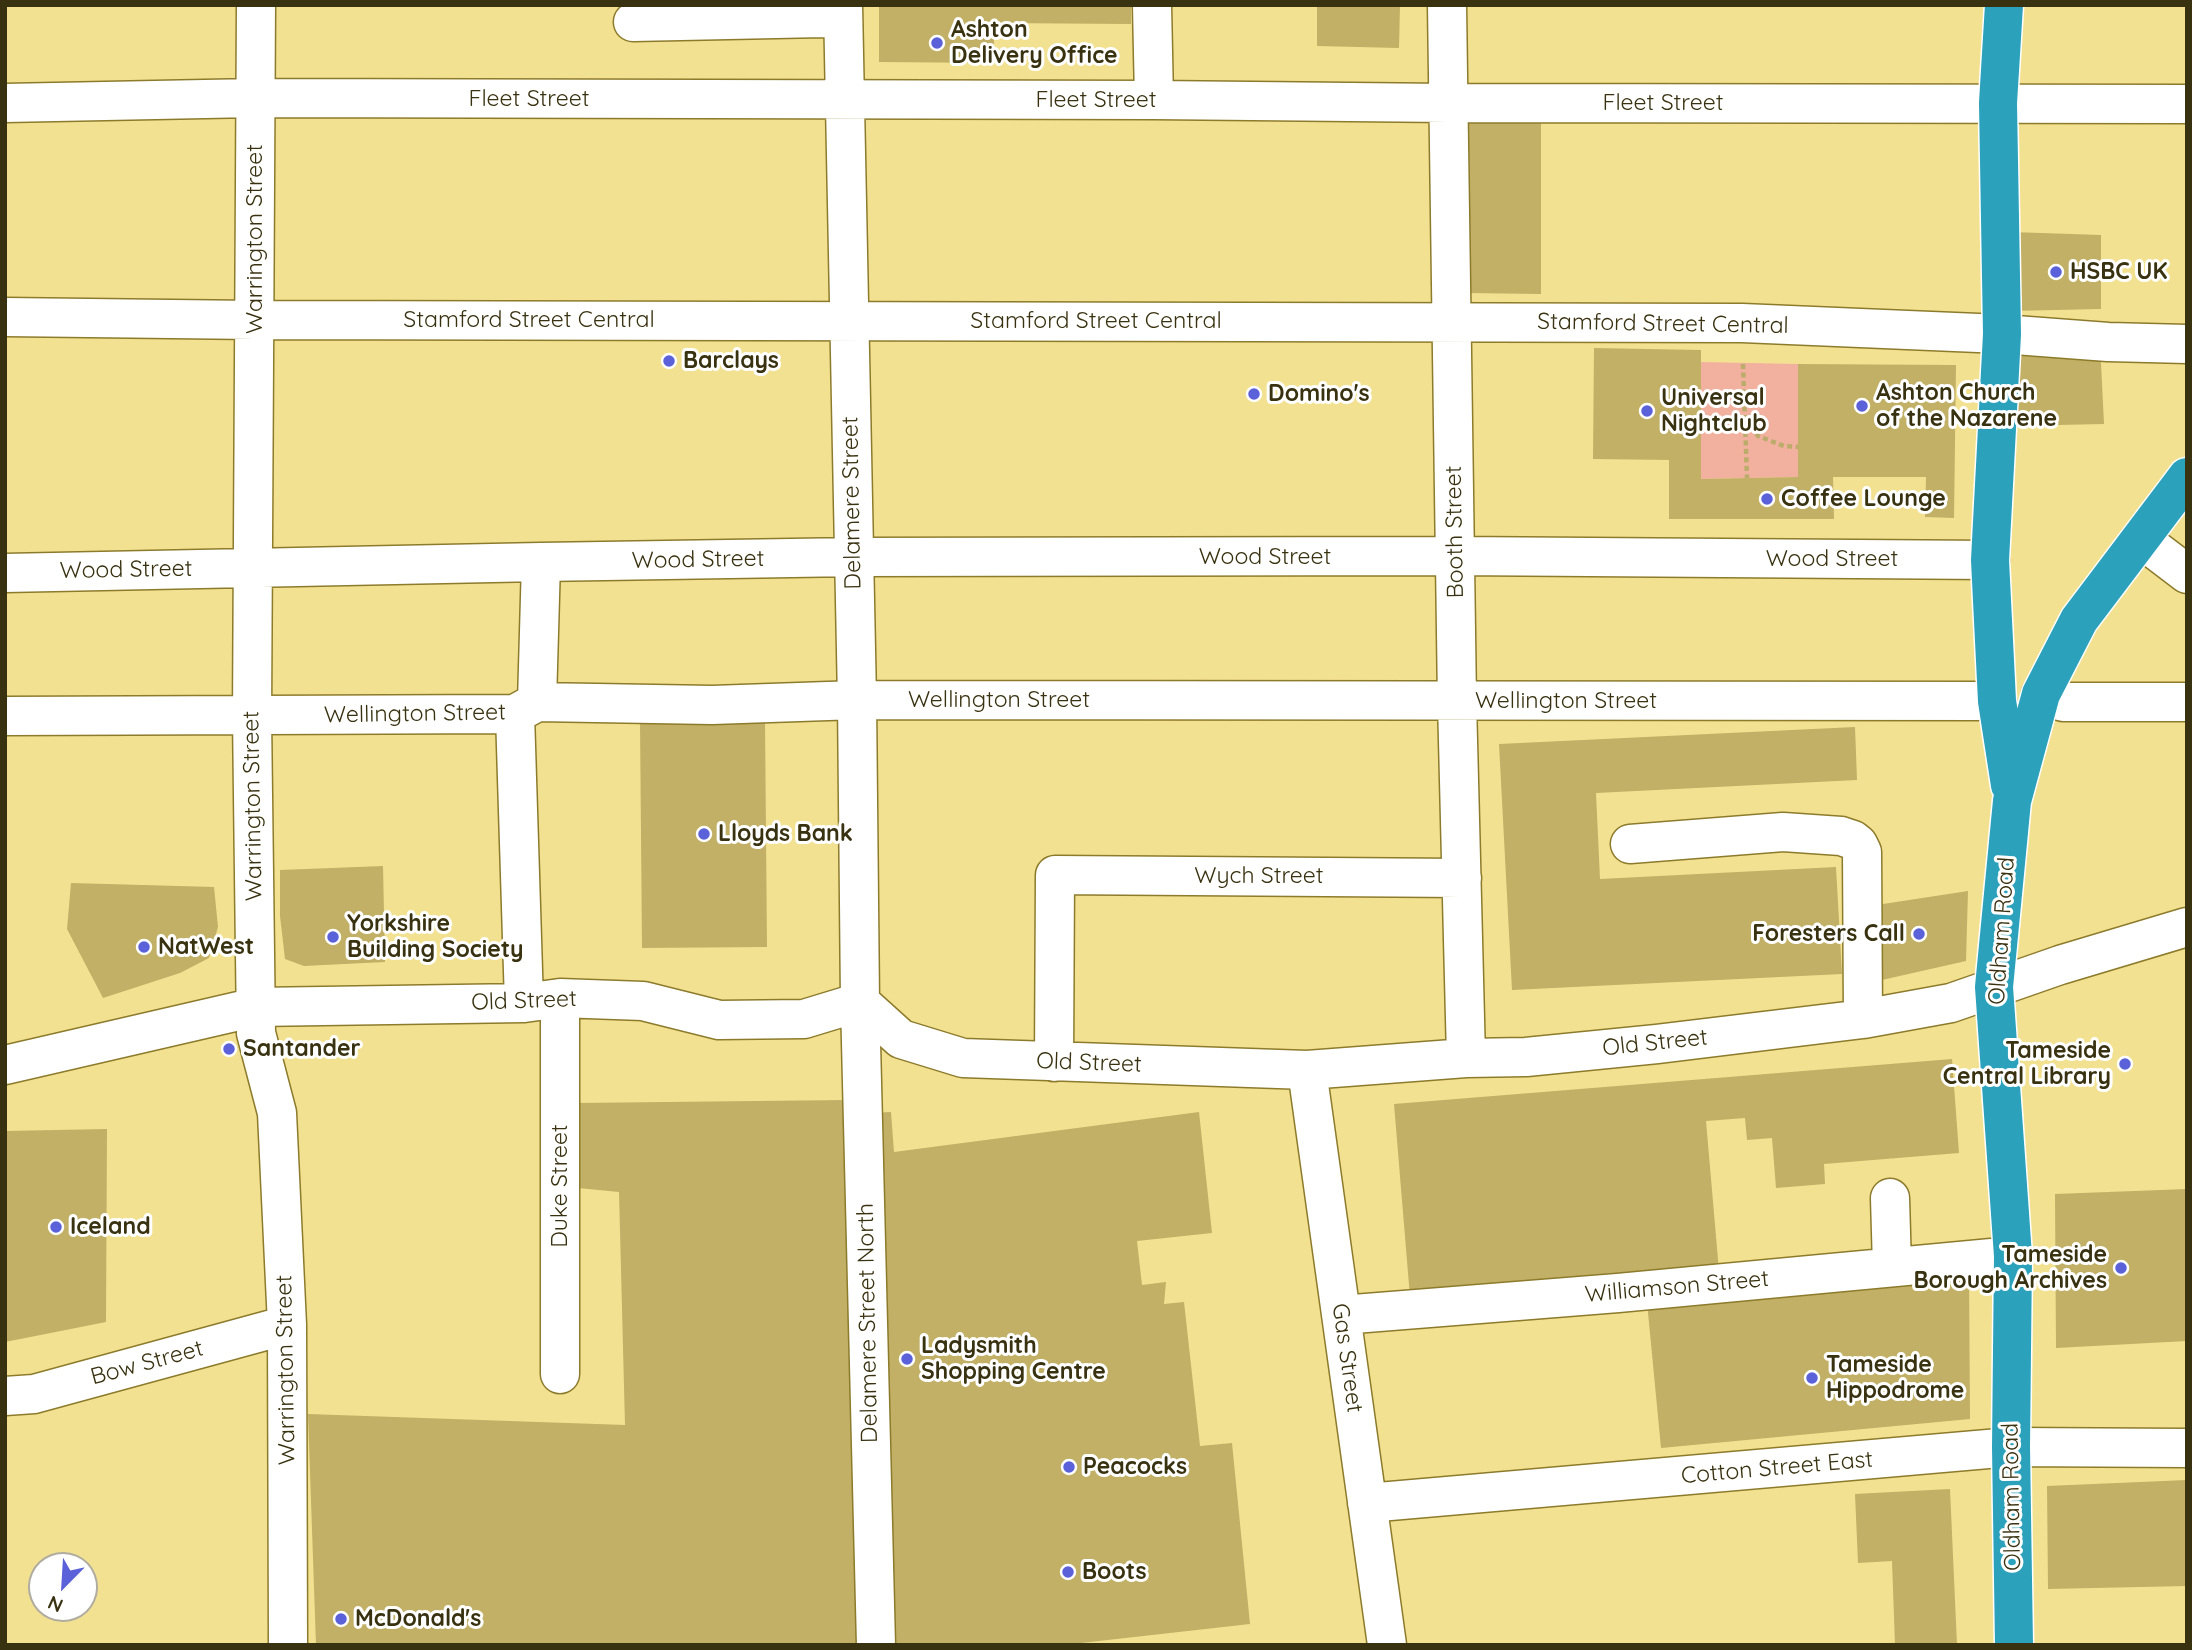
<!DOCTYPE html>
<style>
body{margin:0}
#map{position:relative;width:2192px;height:1650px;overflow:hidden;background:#f3e192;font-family:Quicksand,sans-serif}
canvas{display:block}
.frame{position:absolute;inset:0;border:7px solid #393211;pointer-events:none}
.north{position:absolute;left:28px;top:1552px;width:70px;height:70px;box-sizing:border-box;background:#fff;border:2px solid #b0ada0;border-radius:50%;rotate:204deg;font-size:19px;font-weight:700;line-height:28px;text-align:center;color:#393211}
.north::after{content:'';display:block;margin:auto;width:24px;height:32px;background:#5b61d8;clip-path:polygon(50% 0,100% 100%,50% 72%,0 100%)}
</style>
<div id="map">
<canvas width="2192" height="1650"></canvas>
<div class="frame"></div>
<div class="north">N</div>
</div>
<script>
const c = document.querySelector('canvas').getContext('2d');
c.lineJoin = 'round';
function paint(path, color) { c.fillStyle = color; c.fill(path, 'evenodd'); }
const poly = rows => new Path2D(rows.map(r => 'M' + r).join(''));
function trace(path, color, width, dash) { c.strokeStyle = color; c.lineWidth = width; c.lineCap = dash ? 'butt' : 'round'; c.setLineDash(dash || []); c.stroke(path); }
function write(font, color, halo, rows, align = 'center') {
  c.font = font + ' Quicksand,sans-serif'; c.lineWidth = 6; c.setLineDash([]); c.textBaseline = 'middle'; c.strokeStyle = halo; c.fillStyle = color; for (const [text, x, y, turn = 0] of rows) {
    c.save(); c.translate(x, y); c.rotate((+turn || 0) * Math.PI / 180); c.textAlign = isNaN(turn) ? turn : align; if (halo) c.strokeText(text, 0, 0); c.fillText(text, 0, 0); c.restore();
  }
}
paint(poly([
 [1701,362,1798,364,1798,477,1701,479]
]), '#f2b19e');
paint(poly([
 [879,5,1131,5,1131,24,994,23,994,63,879,62],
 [1317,5,1400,5,1399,48,1317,46],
 [1466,114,1541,115,1541,294,1465,293],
 [2011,232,2101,235,2101,309,2010,311],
 [2014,342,2100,343,2104,424,2012,426],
 [1594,348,1701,350,1701,479,1798,477,1798,364,1956,365,1954,518,1925,517,1926,477,1833,477,1834,519,1669,519,1669,460,1593,459],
 [640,721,765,721,767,947,642,948],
 [1855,727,1857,780,1596,793,1600,879,1836,867,1842,974,1512,990,1499,744],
 [383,866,385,962,304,966,285,959,280,916,280,870],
 [71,883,214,887,218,927,209,958,180,973,103,998,67,929],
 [1968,891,1966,961,1873,982,1870,906],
 [1952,1059,1959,1153,1824,1164,1825,1184,1776,1188,1772,1138,1747,1140,1745,1118,1706,1121,1719,1271,1410,1297,1394,1104],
 [846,1100,849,1114,891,1112,894,1152,1199,1112,1212,1233,1137,1241,1142,1285,1166,1282,1164,1304,1184,1302,1200,1446,1232,1443,1250,1624,1081,1643,1081,1645,316,1645,308,1414,625,1425,619,1192,578,1188,576,1103],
 [107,1129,106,1322,5,1342,5,1131],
 [2187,1189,2187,1341,2056,1348,2055,1194],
 [1969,1271,1970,1419,1661,1448,1647,1302],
 [2187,1480,2187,1586,2048,1589,2047,1486],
 [1950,1489,1957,1645,1895,1645,1892,1561,1858,1563,1855,1494]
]), '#c1b065');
const minor = poly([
 [256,5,252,716,256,1033,277,1113,287,1325,288,1645],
 [843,5,857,700,860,1002,876,1645],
 [1152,5,1154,100],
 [1447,5,1457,701,1466,1058],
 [633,22,823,18,843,19],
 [5,103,255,98,1154,100,1448,103,2187,104],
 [5,317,255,320,1742,323,2002,334,2108,342,2187,344],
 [2141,539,2187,574],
 [5,573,541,562],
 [2041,694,2063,702,2187,702],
 [537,702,541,562,854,557,1456,556,1990,560],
 [515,714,524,1003],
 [5,716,515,714,537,702,712,705,857,700,1997,701],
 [1630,844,1783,832,1841,836,1853,840,1858,844,1862,852,1863,1019],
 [560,998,560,1374],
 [860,1002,901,1039,963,1058,1307,1070,1466,1058,1526,1057,1657,1044,1863,1019,1951,1003,2060,965,2187,927],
 [1054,1062,1055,875,1462,878],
 [5,1065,256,1007,524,1003,560,998,643,1001,719,1020,804,1019,860,1002],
 [1307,1070,1387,1645],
 [1890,1198,1892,1267],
 [1341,1315,1618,1293,2013,1256],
 [5,1396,34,1394,287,1325],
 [1367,1503,2011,1447,2187,1448]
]);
const highway = poly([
 [2004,5,1998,103,2002,334,1990,560,1997,701,2010,785],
 [2014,1645,2011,1447,2013,1256,1994,987,2012,801,2041,694,2079,620,2187,477]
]);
trace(minor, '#8d7b2c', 41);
trace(highway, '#fff', 41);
trace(poly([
 [1743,364,1747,478],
 [1746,420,1758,436,1784,446,1798,447]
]), '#bbac6b', 4.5, [5, 3.5]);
trace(minor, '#fff', 38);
trace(highway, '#2ca1bc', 38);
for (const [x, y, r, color] of [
 [937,43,7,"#5b61d8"],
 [2056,272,7,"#5b61d8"],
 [669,361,7,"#5b61d8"],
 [1254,394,7,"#5b61d8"],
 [1862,406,7,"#5b61d8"],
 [1647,411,7,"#5b61d8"],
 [1767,499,7,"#5b61d8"],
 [704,834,7,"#5b61d8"],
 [1919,934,7,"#5b61d8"],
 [333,937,7,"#5b61d8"],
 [144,947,7,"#5b61d8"],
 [229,1049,7,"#5b61d8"],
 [2125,1064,7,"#5b61d8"],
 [56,1227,7,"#5b61d8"],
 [2121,1268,7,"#5b61d8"],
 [907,1359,7,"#5b61d8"],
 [1812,1378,7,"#5b61d8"],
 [1069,1467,7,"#5b61d8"],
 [1068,1572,7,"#5b61d8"],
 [341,1619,7,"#5b61d8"]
]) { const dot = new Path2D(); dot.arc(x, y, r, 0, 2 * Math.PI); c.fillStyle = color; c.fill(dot); trace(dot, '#fff', 2.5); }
write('bold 23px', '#393211', '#fff', [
 ["Ashton",951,30],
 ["Delivery Office",951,56],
 ["HSBC UK",2070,272],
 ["Barclays",683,361],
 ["Ashton Church",1876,393],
 ["of the Nazarene",1876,419],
 ["Domino's",1268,394],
 ["Universal",1661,398],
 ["Nightclub",1661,424],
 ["Coffee Lounge",1781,499],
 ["Lloyds Bank",718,834],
 ["Yorkshire",347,924],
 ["Building Society",347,950],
 ["Foresters Call",1905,934,"right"],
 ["NatWest",158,947],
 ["Santander",243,1049],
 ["Tameside",2111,1051,"right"],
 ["Central Library",2111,1077,"right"],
 ["Iceland",70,1227],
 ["Tameside",2107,1255,"right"],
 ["Borough Archives",2107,1281,"right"],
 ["Ladysmith",921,1346],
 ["Shopping Centre",921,1372],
 ["Tameside",1826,1365],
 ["Hippodrome",1826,1391],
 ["Peacocks",1083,1467],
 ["Boots",1082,1572],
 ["McDonald's",355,1619]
], 'left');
write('23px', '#393211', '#fff', [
 ["Fleet Street",529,99],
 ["Fleet Street",1096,100],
 ["Fleet Street",1663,103],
 ["Warrington Street",255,239,-90],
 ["Stamford Street Central",529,320],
 ["Stamford Street Central",1096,321],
 ["Stamford Street Central",1663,324,1],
 ["Delamere Street",852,503,-91],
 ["Booth Street",1455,532,-91],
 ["Wood Street",1265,557],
 ["Wood Street",1832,559],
 ["Wood Street",698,560,-1],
 ["Wood Street",126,570,-1],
 ["Wellington Street",999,700],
 ["Wellington Street",1566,701],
 ["Wellington Street",415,714,-1],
 ["Warrington Street",253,806,-91],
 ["Wych Street",1259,876],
 ["Oldham Road",2002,931,-86],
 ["Old Street",524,1001,-2],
 ["Old Street",1655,1043,-6],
 ["Old Street",1089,1063,2],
 ["Duke Street",560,1186,-90],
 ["Williamson Street",1677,1287,-5],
 ["Delamere Street North",868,1323,-91],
 ["Gas Street",1347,1358,82],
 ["Bow Street",147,1363,-15],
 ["Warrington Street",286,1370,-91],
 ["Cotton Street East",1777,1468,-5],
 ["Oldham Road",2012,1497,-91]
]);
</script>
